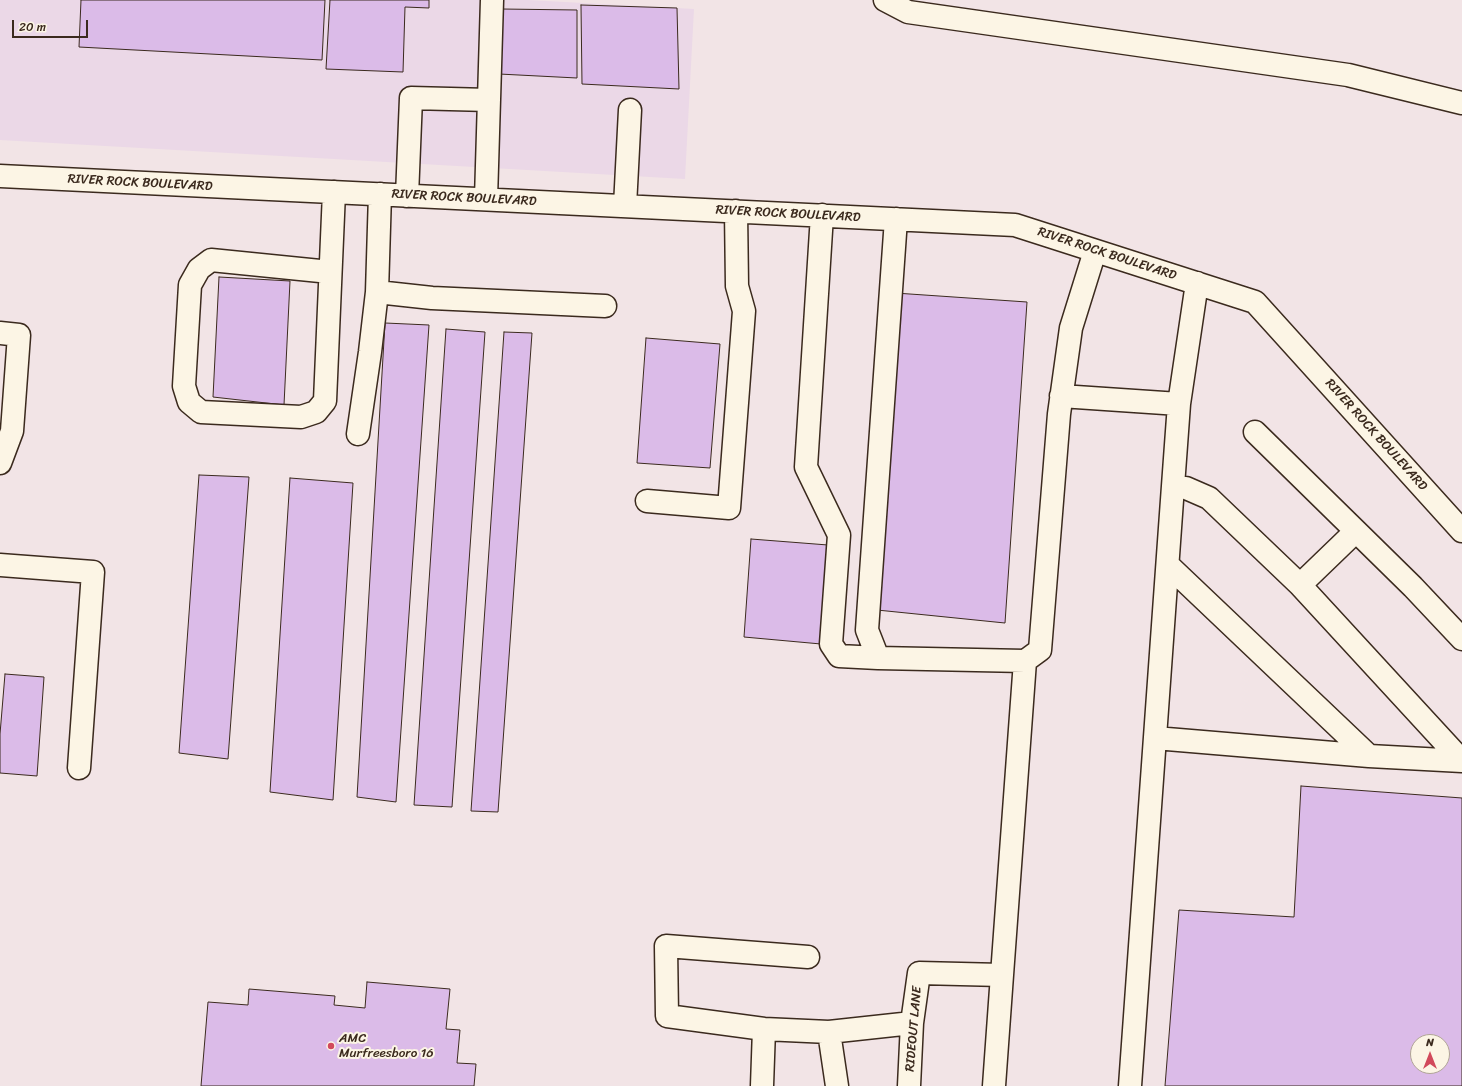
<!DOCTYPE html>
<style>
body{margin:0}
#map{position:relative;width:1462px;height:1086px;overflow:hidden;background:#f2e4e6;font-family:Sriracha,sans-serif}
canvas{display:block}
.north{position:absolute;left:1410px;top:1034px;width:40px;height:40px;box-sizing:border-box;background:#fcf5e5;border:1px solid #afa495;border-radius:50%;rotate:0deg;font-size:11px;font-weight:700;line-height:16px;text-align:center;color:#3b2a1e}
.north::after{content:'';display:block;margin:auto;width:14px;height:18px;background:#d1495b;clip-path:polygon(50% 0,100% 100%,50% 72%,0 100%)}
.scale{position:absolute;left:12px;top:20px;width:76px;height:18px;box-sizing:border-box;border:2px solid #3b2a1e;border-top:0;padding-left:5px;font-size:12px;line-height:14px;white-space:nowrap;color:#3b2a1e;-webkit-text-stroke:3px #fcf5e5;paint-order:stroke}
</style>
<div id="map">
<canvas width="1462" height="1086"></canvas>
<div class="north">N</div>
<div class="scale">20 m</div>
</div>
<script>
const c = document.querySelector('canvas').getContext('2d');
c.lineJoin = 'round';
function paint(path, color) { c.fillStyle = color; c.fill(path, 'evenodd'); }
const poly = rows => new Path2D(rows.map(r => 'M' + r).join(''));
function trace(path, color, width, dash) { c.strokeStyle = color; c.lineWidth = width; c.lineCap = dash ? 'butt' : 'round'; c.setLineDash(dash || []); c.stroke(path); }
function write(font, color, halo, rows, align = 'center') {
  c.font = font + ' Sriracha,sans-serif'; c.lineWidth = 4; c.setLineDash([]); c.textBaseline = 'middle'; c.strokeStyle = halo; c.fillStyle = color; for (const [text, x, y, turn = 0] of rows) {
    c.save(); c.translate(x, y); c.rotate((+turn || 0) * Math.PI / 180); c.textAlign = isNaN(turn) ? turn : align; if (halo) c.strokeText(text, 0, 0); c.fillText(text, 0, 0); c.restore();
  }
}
paint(poly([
 [0,0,528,0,694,9,685,179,0,140]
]), '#ebd8e7');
const building = poly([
 [81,0,325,0,322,60,79,47,81,0],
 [330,0,429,0,429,8,405,7,403,72,326,69,330,0],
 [581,5,677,8,679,89,582,84,581,5],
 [501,9,577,10,577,78,499,74,501,9],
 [219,277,290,281,284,405,213,397,219,277],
 [895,293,1027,302,1005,623,877,610,895,293],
 [385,323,429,325,396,802,357,797,385,323],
 [446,329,485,332,452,807,414,805,446,329],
 [504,332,532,333,498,812,471,811,504,332],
 [646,338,720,344,710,468,637,463,646,338],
 [199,475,249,477,228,759,179,753,199,475],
 [290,478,353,483,333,800,270,792,290,478],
 [751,539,828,545,821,644,744,637,751,539],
 [5,674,44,677,37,776,0,773,0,734,5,674],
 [1301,786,1462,798,1462,1086,1165,1086,1179,910,1294,917,1301,786],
 [1418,1042,1442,1042,1442,1066,1418,1066,1418,1042],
 [367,982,450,989,446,1029,460,1030,457,1063,476,1064,474,1086,201,1086,208,1002,248,1005,249,989,335,996,334,1005,365,1008,367,982]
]);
paint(building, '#dbbbe8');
trace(building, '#3b2a1e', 1);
const minor = poly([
 [0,176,1015,225,1255,302,1462,531],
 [380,194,377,292,432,298,605,306],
 [407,196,411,98,489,100],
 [486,199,492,0],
 [625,206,630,110],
 [822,215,806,467,839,535,831,644,839,656,878,658],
 [896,219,867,630,878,658,1025,661,1040,650,1059,414,1071,328,1095,251],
 [330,272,211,260,199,269,190,285,184,386,189,402,201,412,301,417,316,412,325,401,334,192],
 [1197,283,1179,404,1173,486,1186,488,1209,498,1300,585,1356,531,1413,587,1462,639],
 [0,333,19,335,12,431,0,463],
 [1061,396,1179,404],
 [1255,432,1356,531],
 [358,434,370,352,377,292],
 [647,501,729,508,744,311,737,286,736,211],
 [0,565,93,572,79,768],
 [1300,585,1462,761],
 [1155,738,1369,756,1168,565],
 [1369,756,1462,761],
 [808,957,666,946,667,1016,764,1029,829,1032,912,1023],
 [829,1032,837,1086],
 [762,1086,764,1029],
 [909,1086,912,1023,919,973,1002,975,1025,661],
 [994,1086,1002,975],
 [1130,1086,1173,486]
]);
const highway = poly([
 [885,0,908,12,1348,75,1462,103]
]);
trace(minor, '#3b2a1e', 25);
trace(highway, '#3b2a1e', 25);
trace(minor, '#fcf5e5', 22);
trace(highway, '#fcf5e5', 22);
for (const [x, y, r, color] of [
 [331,1046,4,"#d1495b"]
]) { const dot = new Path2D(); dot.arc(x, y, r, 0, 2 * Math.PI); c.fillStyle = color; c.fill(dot); trace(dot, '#fcf5e5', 1.5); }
write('13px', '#3b2a1e', '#fcf5e5', [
 ["RIVER ROCK BOULEVARD",140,183,3],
 ["RIVER ROCK BOULEVARD",464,198,3],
 ["RIVER ROCK BOULEVARD",788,214,3],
 ["RIVER ROCK BOULEVARD",1107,254,18],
 ["RIVER ROCK BOULEVARD",1376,435,48],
 ["RIDEOUT LANE",914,1029,-85]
]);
write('13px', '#3b2a1e', '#fcf5e5', [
 ["AMC",339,1039],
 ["Murfreesboro 16",339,1054]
], 'left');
</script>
